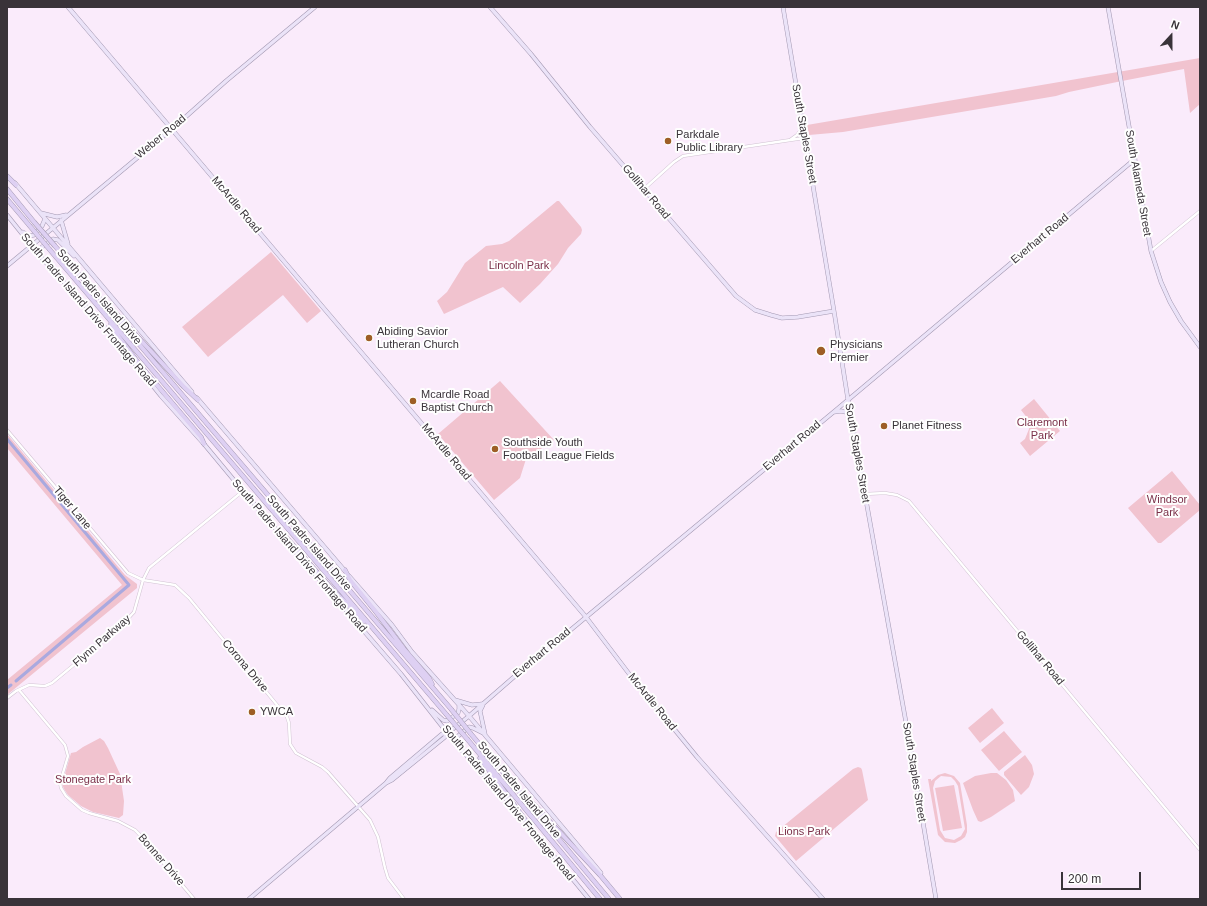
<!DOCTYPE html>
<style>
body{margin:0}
#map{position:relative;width:1207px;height:906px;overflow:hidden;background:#faebfb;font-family:Arial,sans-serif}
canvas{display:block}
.frame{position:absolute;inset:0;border:8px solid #393339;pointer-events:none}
.north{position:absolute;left:1151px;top:16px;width:40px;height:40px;-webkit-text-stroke:3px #fefefe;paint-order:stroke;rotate:21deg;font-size:11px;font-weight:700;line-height:16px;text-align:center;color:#393339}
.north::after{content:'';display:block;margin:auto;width:14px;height:18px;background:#393339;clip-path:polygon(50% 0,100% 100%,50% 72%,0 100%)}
.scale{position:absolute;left:1061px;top:872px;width:80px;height:18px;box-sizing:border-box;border:2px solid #393339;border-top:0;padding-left:5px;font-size:12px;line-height:14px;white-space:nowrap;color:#393339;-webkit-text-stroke:3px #fefefe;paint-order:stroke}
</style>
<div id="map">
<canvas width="1207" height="906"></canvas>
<div class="frame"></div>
<div class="north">N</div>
<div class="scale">200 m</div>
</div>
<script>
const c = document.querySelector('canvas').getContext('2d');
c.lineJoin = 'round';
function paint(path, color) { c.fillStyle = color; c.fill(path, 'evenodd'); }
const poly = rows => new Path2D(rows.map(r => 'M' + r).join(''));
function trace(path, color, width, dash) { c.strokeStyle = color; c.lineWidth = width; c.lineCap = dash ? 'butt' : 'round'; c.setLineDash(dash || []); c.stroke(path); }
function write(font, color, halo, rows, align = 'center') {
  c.font = font + ' Arial,sans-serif'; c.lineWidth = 4; c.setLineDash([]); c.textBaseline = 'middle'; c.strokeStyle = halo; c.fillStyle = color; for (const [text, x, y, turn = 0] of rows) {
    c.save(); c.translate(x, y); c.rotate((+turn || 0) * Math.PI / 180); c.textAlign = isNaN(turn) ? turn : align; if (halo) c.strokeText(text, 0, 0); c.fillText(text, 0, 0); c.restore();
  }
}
paint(poly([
 [1200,58,1200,104,1190,113,1184,69,1117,82,1069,92,1056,96,843,132,809,135,807,125],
 [557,201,559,201,581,227,582,230,581,234,568,248,558,264,540,284,520,303,503,287,444,314,437,301,447,292,465,263,486,246,502,244,509,241],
 [271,252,321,311,307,323,283,295,208,357,182,327],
 [500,381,554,440,526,459,520,478,494,500,438,434],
 [1034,399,1060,431,1030,456,1020,443,1025,439,1029,429,1028,419,1021,410],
 [7,434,125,575,137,584,137,588,7,695,7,680,122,585,7,448],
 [1172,471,1200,505,1200,510,1161,543,1158,543,1128,508],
 [992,708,1004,723,980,743,968,728],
 [1004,731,1022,752,999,771,981,750],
 [100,738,104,741,108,748,120,774,124,801,123,815,119,818,93,812,81,806,68,795,64,789,62,784,71,753,76,752,83,747],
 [1025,755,1032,765,1034,774,1029,787,1021,795,1004,775,1004,772],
 [858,767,861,768,862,770,868,800,796,861,775,836,776,832,853,769],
 [945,773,954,776,960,783,967,825,967,832,965,837,961,840,955,843,945,842,938,835,928,779,931,779,931,781,938,775],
 [941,776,951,777,955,781,958,786,965,829,961,836,954,840,945,838,940,830,933,788,935,781],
 [991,773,997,773,1006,780,1013,790,1015,801,991,817,981,822,978,821,973,810,963,783,975,776],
 [954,785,962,828,943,831,935,788]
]), '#f1c3cf');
trace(poly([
 [7,439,129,585,16,681],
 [7,688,11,685]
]), '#a9a9df', 3);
const minor = poly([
 [790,140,797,135,803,127],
 [644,189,674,162,683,156,804,138],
 [1151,251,1200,211],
 [7,430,128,573,143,580,175,585,189,598,287,717,289,723,290,744,296,753,322,767,328,772,370,820,378,837,385,868,388,878,404,899],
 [865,494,885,493,897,495,909,501,1200,850],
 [19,690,65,745,68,756,60,783,61,788,66,796,82,810,89,813,118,821,135,830,139,834,194,899],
 [7,698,16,691,29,685,45,686,52,683,123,624,134,612,143,580,149,568,243,491]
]);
const major = poly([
 [68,7,586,617,630,675,697,757,823,899],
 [490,7,531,54,590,127,736,296,755,310,771,315,782,318,798,317,834,311],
 [783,7,834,311,848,400,907,728,936,899],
 [1108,7,1151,251,1161,282,1170,302,1181,321,1200,347],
 [15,183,192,392],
 [41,213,57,217,66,215],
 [7,215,40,256,112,335,161,396,204,444,243,491,401,674,456,744,513,807],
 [61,220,68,244],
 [23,232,29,236,34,235,42,226,45,219],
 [40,256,42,247,53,239,58,240,74,256],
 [7,266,172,129,226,81,315,7],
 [197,398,345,571],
 [834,412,841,411,850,413],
 [349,576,392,625,412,652,469,716,601,873],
 [455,700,472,705,482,704],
 [483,705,480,711,485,734],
 [432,710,443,720,447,721,458,713,459,709,459,705],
 [456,744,456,740,458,736,469,727,473,728,483,733],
 [386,783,390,778,442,734,448,733,469,716,515,676,836,410,1135,159],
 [530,827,589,899],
 [249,899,386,783,392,780,445,737,448,733]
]);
const highway = poly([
 [7,176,16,185],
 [7,189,34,222],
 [7,199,29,225],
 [55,246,451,709],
 [50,250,446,714],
 [112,309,184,387,198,400],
 [111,324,112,328,140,365,201,437,204,444],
 [278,532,284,535,332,589,364,621],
 [345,570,350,580,376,612,404,649,429,678,432,684],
 [471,734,609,899],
 [468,740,600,899],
 [480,758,531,828],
 [526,796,600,875,620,899]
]);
trace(minor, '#d1c3d2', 3.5);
trace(major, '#a499b2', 4.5);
trace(highway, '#a499b2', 5);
trace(minor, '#fff', 2.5);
trace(major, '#ebe3f8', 3.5);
trace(highway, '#ded0f3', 4);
const highwayBridge = poly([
 [34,222,55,246],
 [29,225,50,250],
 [451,709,471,734],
 [446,714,468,740]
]);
trace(highwayBridge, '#a499b2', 5, []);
trace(highwayBridge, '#ded0f3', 4);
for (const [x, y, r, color] of [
 [668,141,4,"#9d5e25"],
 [369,338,4,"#9d5e25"],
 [821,351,5,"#9d5e25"],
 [413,401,4,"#9d5e25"],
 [884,426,4,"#9d5e25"],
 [495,449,4,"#9d5e25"],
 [252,712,4,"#9d5e25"]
]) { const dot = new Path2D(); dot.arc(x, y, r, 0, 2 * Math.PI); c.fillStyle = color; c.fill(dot); trace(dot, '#fefefe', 1.5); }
write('11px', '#393339', '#fefefe', [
 ["South Staples Street",804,134,80],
 ["Weber Road",161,137,-40],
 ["South Alameda Street",1138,183,80],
 ["Gollihar Road",646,192,50],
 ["McArdle Road",236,205,50],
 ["Everhart Road",1040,239,-40],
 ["South Padre Island Drive",99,297,49],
 ["South Padre Island Drive Frontage Road",88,310,49],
 ["Everhart Road",792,446,-40],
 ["McArdle Road",446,452,50],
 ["South Staples Street",857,453,80],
 ["Tiger Lane",72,508,50],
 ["South Padre Island Drive",309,543,49],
 ["South Padre Island Drive Frontage Road",299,556,49],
 ["Flynn Parkway",102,641,-41],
 ["Everhart Road",542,653,-40],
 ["Gollihar Road",1040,658,50],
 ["Corona Drive",245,666,50],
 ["McArdle Road",652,702,51],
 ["South Staples Street",914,772,81],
 ["South Padre Island Drive",519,790,50],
 ["South Padre Island Drive Frontage Road",508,803,50],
 ["Bonner Drive",161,860,49]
]);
write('11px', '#393339', '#fefefe', [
 ["Parkdale",676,135],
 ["Public Library",676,148],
 ["Abiding Savior",377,332],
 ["Lutheran Church",377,345],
 ["Physicians",830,345],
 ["Premier",830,358],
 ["Mcardle Road",421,395],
 ["Baptist Church",421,408],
 ["Planet Fitness",892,426],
 ["Southside Youth",503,443],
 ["Football League Fields",503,456],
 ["YWCA",260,712]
], 'left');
write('11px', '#7b3049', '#fefefe', [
 ["Lincoln Park",519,266],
 ["Claremont",1042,423],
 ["Park",1042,436],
 ["Windsor",1167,500],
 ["Park",1167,513],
 ["Stonegate Park",93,780],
 ["Lions Park",804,832]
]);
</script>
